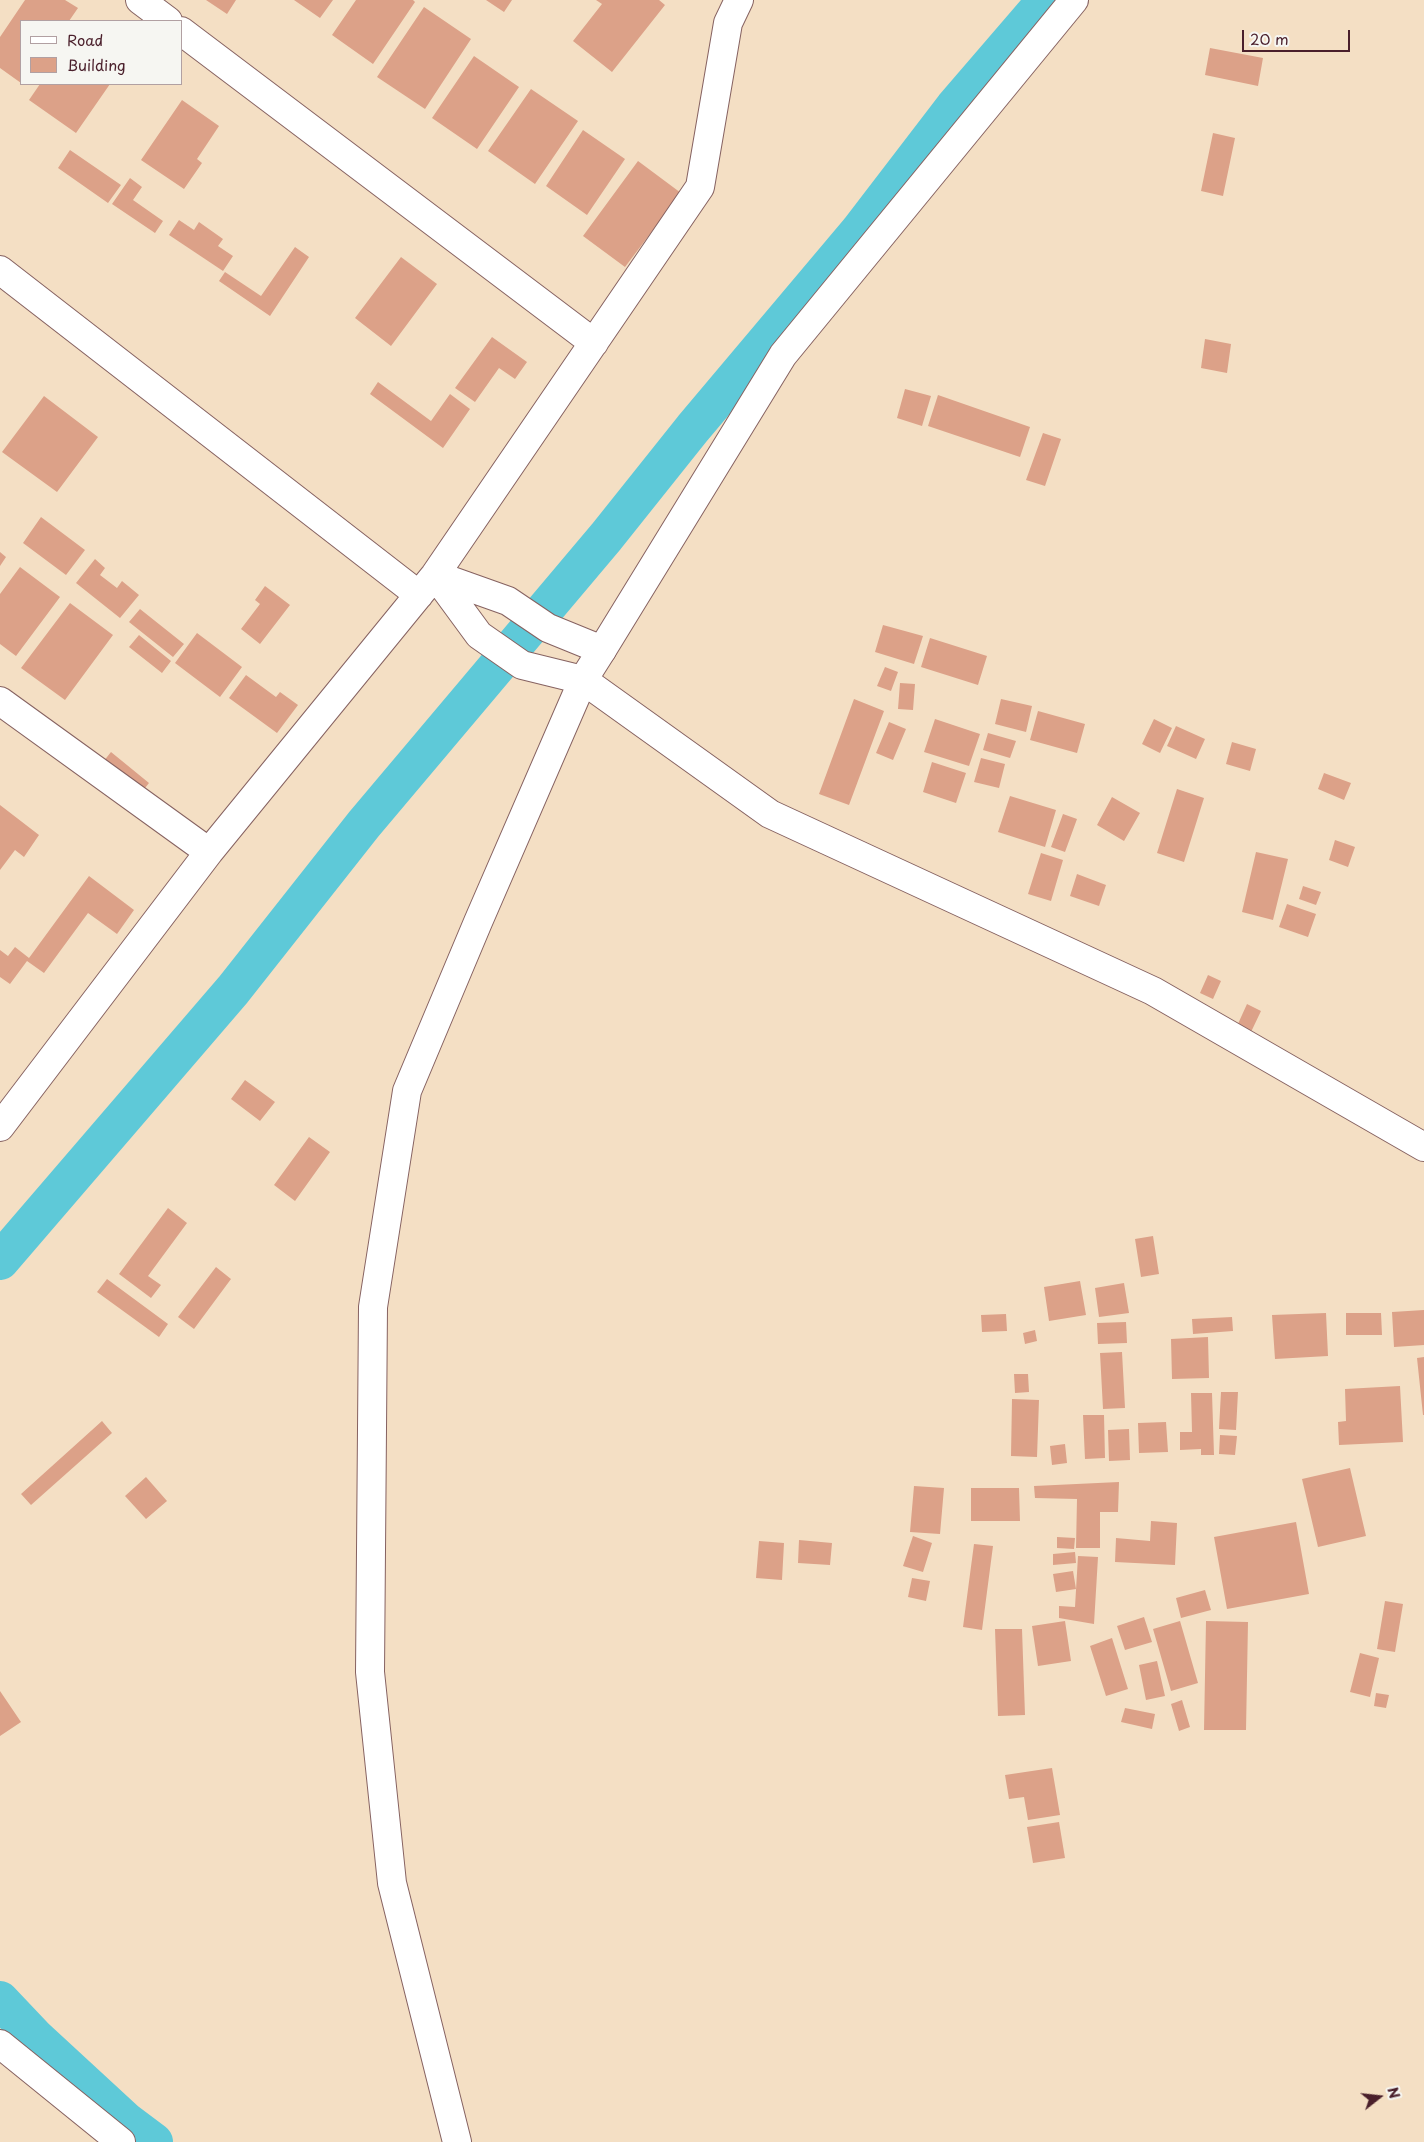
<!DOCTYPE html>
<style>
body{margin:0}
#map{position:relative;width:1424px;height:2142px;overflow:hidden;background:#f4dfc4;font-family:"Playpen Sans",sans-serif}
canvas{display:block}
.legend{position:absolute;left:20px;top:20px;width:162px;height:65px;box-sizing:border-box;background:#f6f6f2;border:1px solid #b1a0a2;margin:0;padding:6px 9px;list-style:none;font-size:15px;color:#4a1f2b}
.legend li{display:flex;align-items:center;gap:10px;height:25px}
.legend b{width:25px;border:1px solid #b1a0a2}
.north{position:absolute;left:1354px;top:2072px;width:50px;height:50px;-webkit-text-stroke:4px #f6f6f2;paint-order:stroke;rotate:74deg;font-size:14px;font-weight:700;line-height:20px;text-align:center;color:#4a1f2b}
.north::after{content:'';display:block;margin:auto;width:18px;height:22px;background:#4a1f2b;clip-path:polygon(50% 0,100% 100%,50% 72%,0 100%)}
.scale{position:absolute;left:1242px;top:30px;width:108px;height:22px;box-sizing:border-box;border:2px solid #4a1f2b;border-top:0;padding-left:6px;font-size:15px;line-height:18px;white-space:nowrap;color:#4a1f2b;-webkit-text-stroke:4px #f6f6f2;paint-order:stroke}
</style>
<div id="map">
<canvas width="1424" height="2142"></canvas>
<ul class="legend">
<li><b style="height:6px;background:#fff"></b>Road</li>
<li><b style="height:14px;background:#dca188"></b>Building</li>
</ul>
<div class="north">N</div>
<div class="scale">20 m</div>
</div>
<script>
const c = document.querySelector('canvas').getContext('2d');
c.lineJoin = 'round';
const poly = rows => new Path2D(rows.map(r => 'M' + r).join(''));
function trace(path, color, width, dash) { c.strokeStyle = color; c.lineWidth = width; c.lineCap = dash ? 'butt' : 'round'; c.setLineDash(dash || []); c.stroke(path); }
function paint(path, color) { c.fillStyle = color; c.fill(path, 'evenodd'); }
trace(poly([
 [0,1261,233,990,364,824,606,537,693,428,859,231,954,107,1046,0],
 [0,2000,36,2038,126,2121,154,2142]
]), '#5ec9d8', 38);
paint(poly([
 [25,0,65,0,78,8,69,21,21,21,21,83,0,68,0,37],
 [206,0,236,0,227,14],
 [294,0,333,0,320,18],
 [356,0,413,0,415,2,373,64,332,35],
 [486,0,512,0,504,12],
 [596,0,659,0,665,5,612,72,573,41,602,4],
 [424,7,471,39,425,109,377,77],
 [1210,48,1263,58,1258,86,1205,75],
 [474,56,519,87,477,149,432,118],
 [40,84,110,84,76,133,29,100],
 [531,89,578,121,535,184,488,151],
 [182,100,219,126,197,159,202,163,184,189,141,160],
 [583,130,625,159,587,215,546,186],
 [1213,133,1235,138,1223,196,1201,191],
 [70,150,121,185,108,203,58,168],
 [638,161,681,193,625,267,583,236],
 [130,178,142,187,133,200,163,221,155,233,112,204],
 [179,220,194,230,199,222,223,239,218,246,233,256,223,271,169,235],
 [295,247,309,257,270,316,219,281,225,272,261,296],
 [401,257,437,284,391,346,355,318],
 [492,337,527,362,515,379,499,368,475,402,455,388],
 [1205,339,1231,344,1227,373,1201,368],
 [378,382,431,421,450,394,470,409,443,448,370,394],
 [905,389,931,396,922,426,897,418],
 [938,395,1030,427,1020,457,928,426],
 [44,396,98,437,57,492,2,452],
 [1043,433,1061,439,1045,486,1026,480],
 [41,517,85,550,66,575,23,543],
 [0,552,6,557,0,566],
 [95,559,105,568,100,575,117,588,122,581,139,595,120,618,76,583],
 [20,567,60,597,16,656,0,644,0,594],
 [265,586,290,605,260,644,241,629,260,604,255,600],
 [70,603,113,635,65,700,21,668],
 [140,609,184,644,173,657,129,622],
 [883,625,923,636,914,664,875,652],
 [197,633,242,667,220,697,175,663],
 [139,635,171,661,162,673,129,647],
 [930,638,987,656,978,685,921,667],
 [885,667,898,672,891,691,877,686],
 [246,675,276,697,280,692,298,705,277,733,229,698],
 [900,683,915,684,913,710,898,709],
 [854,699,884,711,849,805,819,794],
 [1001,699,1032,706,1026,732,995,724],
 [1038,711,1085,724,1077,753,1030,740],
 [935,719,980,734,969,766,924,752],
 [1154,719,1172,728,1160,753,1142,744],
 [889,722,906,729,893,760,876,753],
 [1176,726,1205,739,1196,759,1167,746],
 [988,733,1016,741,1010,758,983,750],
 [1232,742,1256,749,1250,771,1226,764],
 [111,752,149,783,137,798,99,767],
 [981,758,1005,764,999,788,974,782],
 [932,762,966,773,956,803,923,792],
 [1324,773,1351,783,1344,800,1318,789],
 [1177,789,1204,798,1184,862,1157,853],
 [1010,796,1056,810,1045,847,998,832],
 [1112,797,1140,813,1124,841,1097,825],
 [0,805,39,835,24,857,15,850,0,870],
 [1063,814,1077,819,1065,852,1051,847],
 [1335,840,1355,847,1348,867,1329,860],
 [1256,852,1288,859,1273,920,1242,912],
 [1041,853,1063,860,1051,901,1028,894],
 [1077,874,1106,885,1099,906,1070,896],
 [89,876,134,910,117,934,88,913,44,973,27,961,10,984,0,977,0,950,8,956,15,947,29,958],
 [1303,886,1321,892,1316,905,1299,899],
 [1287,904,1316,914,1308,937,1279,927],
 [1208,975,1221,981,1213,999,1200,993],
 [1247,1004,1261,1011,1251,1032,1237,1026],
 [245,1080,275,1102,260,1121,231,1099],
 [309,1137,330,1152,295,1201,274,1185],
 [168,1208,187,1223,148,1276,161,1285,151,1298,119,1274],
 [1153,1236,1159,1274,1141,1277,1135,1239],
 [216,1267,231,1279,194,1329,178,1317],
 [107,1279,168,1324,159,1337,97,1292],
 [1080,1281,1086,1315,1049,1321,1044,1287],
 [1124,1283,1129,1313,1099,1317,1095,1288],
 [1424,1310,1424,1345,1394,1347,1392,1312],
 [1326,1313,1328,1356,1275,1359,1272,1315],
 [1346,1313,1381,1313,1382,1335,1346,1335],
 [1006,1314,1007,1331,982,1332,981,1315],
 [1232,1317,1233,1331,1193,1334,1192,1319],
 [1126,1322,1127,1343,1098,1344,1097,1323],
 [1035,1330,1037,1341,1025,1344,1023,1333],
 [1208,1337,1209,1378,1172,1379,1171,1339],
 [1122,1352,1125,1408,1103,1409,1100,1353],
 [1424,1357,1424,1415,1423,1415,1417,1358],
 [1014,1374,1028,1374,1029,1392,1015,1393],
 [1400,1386,1403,1442,1339,1445,1338,1422,1346,1421,1345,1389],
 [1221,1392,1238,1392,1236,1430,1219,1429],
 [1191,1393,1212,1393,1214,1455,1201,1455,1201,1449,1180,1450,1180,1432,1192,1432],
 [1012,1399,1039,1400,1037,1457,1011,1456],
 [1083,1415,1104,1415,1105,1458,1085,1459],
 [102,1421,112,1433,31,1505,21,1494],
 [1166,1422,1168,1452,1139,1453,1138,1423],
 [1129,1429,1130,1460,1109,1461,1108,1430],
 [1220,1435,1237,1436,1235,1455,1219,1454],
 [1065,1444,1067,1463,1052,1465,1050,1446],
 [1350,1468,1366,1536,1318,1547,1302,1479],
 [146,1477,167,1501,146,1519,125,1496],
 [1119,1482,1118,1512,1100,1512,1100,1548,1076,1548,1077,1499,1035,1498,1034,1486],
 [914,1486,944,1488,940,1534,910,1532],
 [971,1488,1019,1488,1020,1521,971,1521],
 [1151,1521,1177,1523,1175,1565,1115,1562,1116,1538,1150,1541],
 [1296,1522,1309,1594,1227,1609,1214,1537],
 [913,1536,932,1543,923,1572,903,1566],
 [1057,1537,1075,1538,1074,1549,1057,1548],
 [799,1540,832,1543,830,1565,798,1563],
 [759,1541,784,1543,782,1580,756,1578],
 [974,1544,993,1546,982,1630,963,1627],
 [1075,1552,1076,1563,1053,1565,1053,1554],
 [1078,1556,1098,1557,1094,1624,1059,1618,1059,1606,1075,1607],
 [1073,1571,1076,1589,1056,1592,1053,1574],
 [912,1578,930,1581,926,1601,908,1597],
 [1205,1590,1211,1610,1181,1618,1176,1598],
 [1385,1601,1403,1604,1395,1652,1377,1649],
 [1144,1617,1152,1642,1125,1650,1117,1626],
 [1065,1621,1071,1661,1038,1666,1032,1626],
 [1180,1621,1198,1683,1171,1691,1153,1629],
 [1206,1621,1248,1622,1246,1730,1204,1730],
 [995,1629,1022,1629,1025,1715,998,1716],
 [1112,1638,1128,1689,1106,1696,1090,1646],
 [1360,1653,1379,1658,1370,1697,1350,1692],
 [1157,1661,1165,1696,1146,1700,1139,1665],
 [0,1691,21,1722,0,1736],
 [1376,1693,1389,1695,1386,1708,1374,1706],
 [1182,1700,1190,1727,1179,1731,1171,1704],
 [1125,1708,1155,1714,1152,1729,1121,1722],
 [1052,1768,1060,1815,1028,1820,1024,1797,1009,1799,1005,1775],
 [1059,1822,1065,1858,1033,1863,1027,1827]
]), '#dca188');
const street = poly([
 [140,0,168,21],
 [181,31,594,343],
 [0,270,419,595],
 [435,575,479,635,522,665,583,680,770,814,1153,991,1424,1147],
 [435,575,508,601,548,628,602,650],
 [0,701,209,852],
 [0,1127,209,852,435,575,700,187,728,23,739,0],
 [0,2044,121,2142]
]);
const secondary = poly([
 [457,2142,392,1883,370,1672,373,1307,407,1091,478,922,583,680,602,650,783,355,1074,0]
]);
trace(street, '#866261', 30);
trace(secondary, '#866261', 30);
trace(street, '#fff', 28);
trace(secondary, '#fff', 28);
</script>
